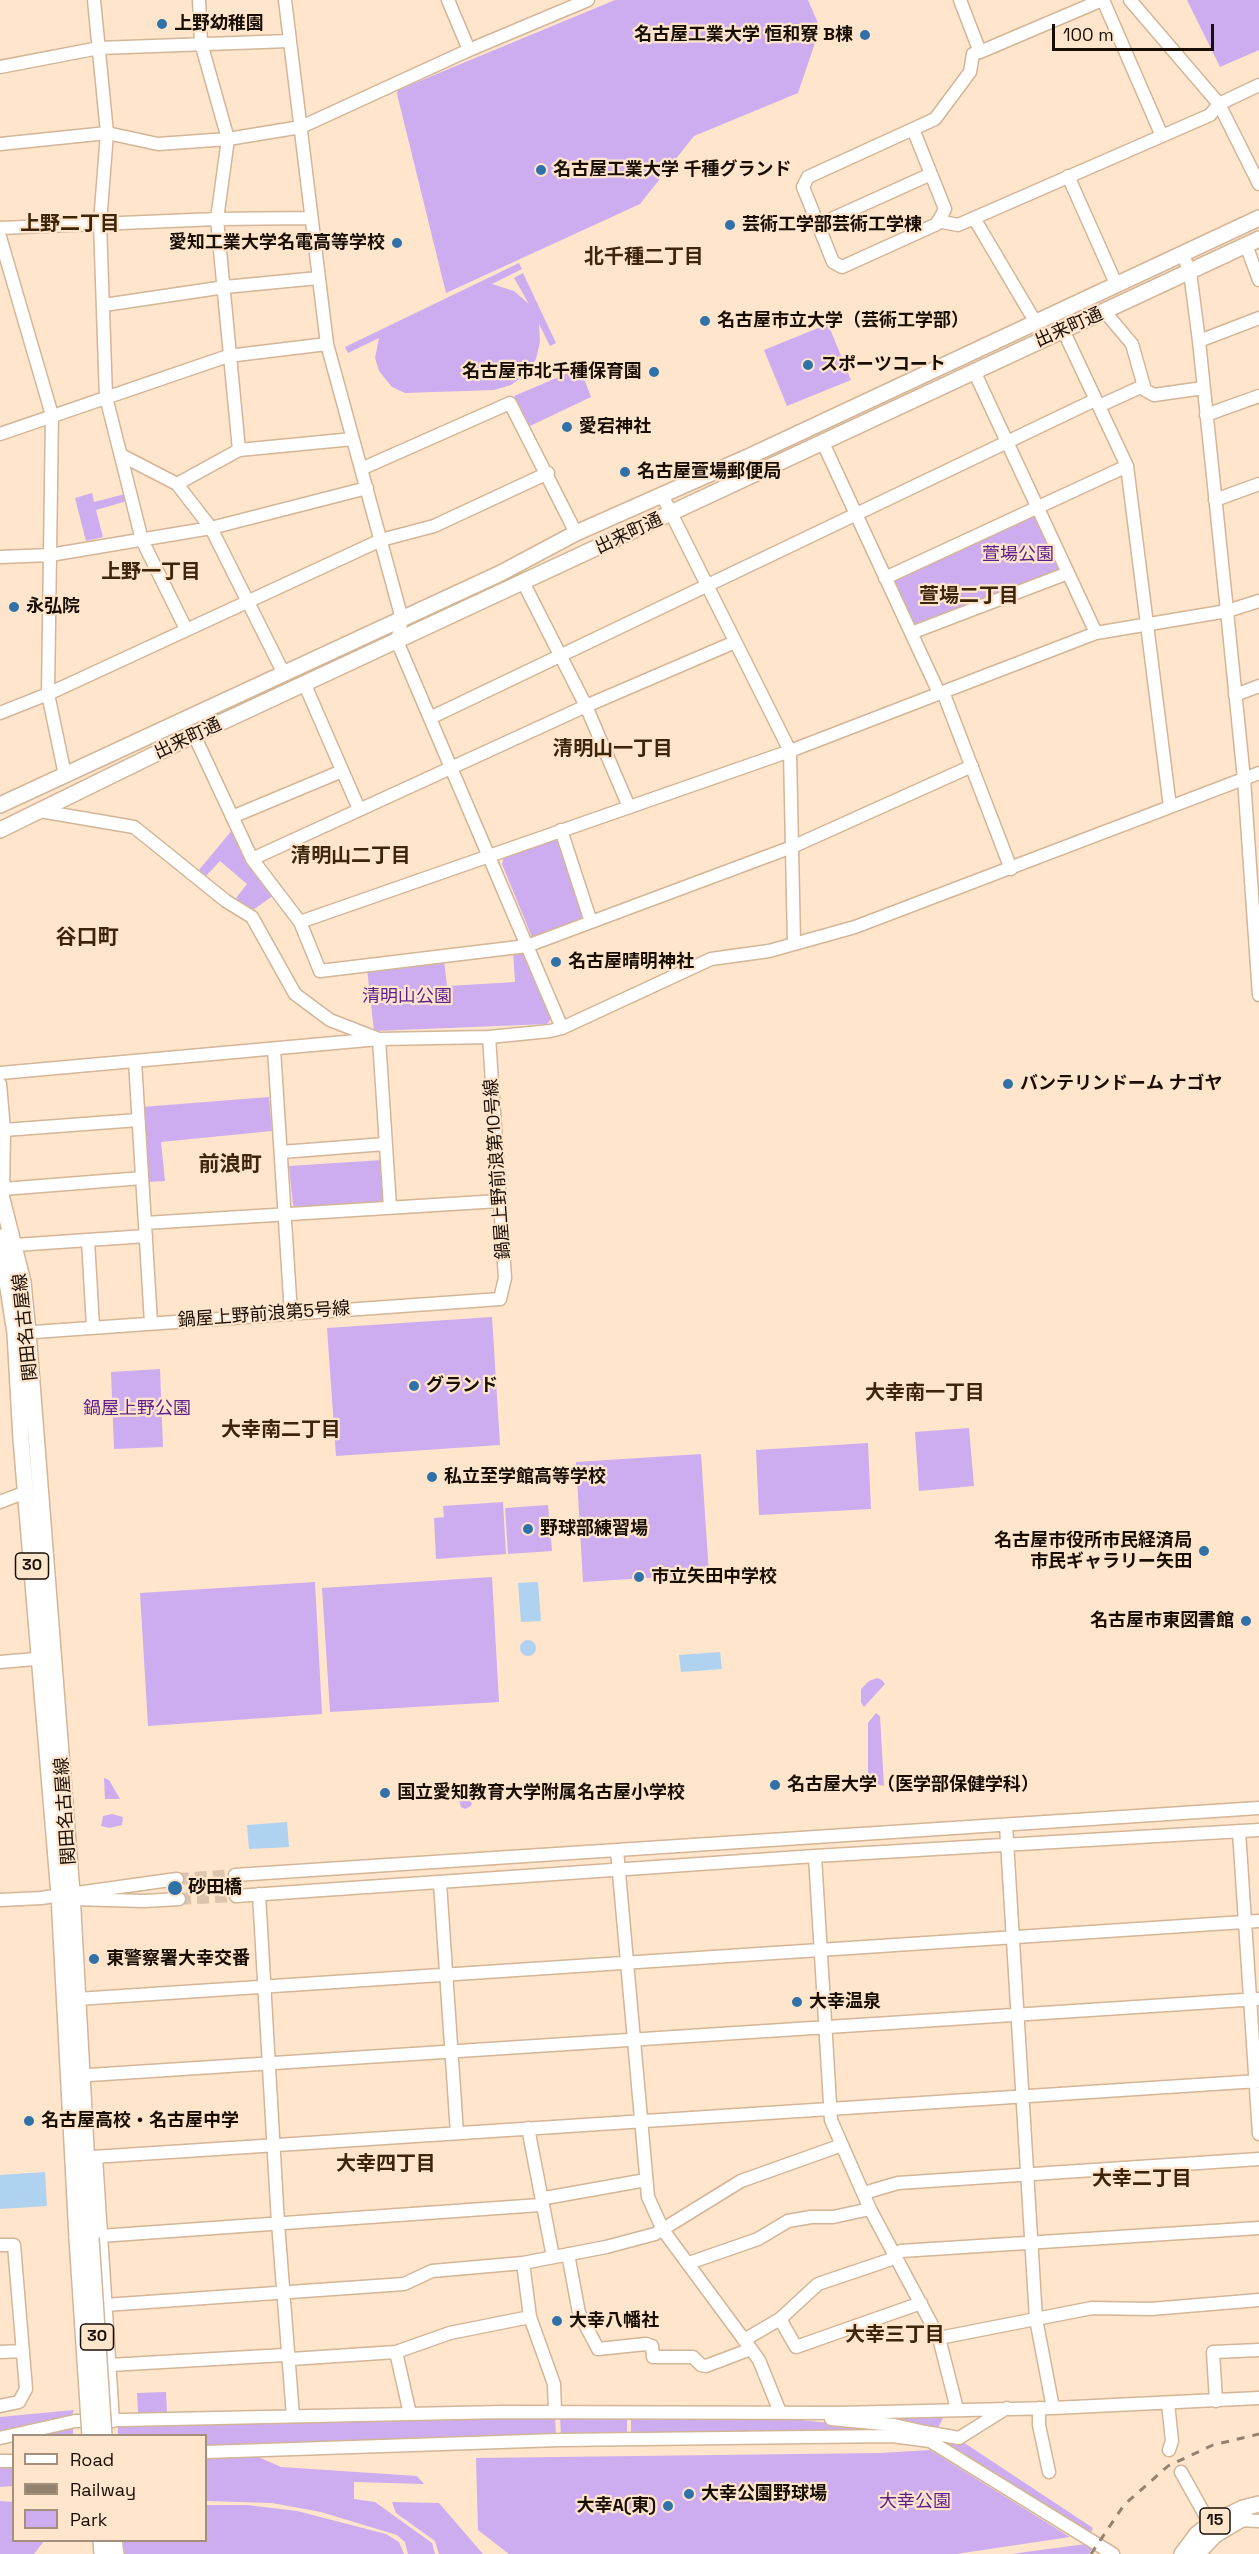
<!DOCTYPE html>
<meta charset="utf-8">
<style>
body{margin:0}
#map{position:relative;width:1259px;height:2554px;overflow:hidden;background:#fee5cc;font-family:"Space Grotesk",sans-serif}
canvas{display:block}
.legend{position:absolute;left:12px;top:2434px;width:195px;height:108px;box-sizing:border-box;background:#fee5cc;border:2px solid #a28f7c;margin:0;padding:8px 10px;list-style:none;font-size:18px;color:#180e04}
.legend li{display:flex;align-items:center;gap:12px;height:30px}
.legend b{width:30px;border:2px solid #a28f7c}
.scale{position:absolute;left:1052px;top:24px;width:162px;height:27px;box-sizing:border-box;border:3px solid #180e04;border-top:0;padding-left:8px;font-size:18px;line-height:21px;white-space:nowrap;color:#180e04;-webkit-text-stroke:4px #fee5cc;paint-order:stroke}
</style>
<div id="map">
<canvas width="1259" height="2554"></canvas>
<ul class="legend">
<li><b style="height:8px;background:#fff"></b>Road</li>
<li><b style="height:8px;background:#948270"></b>Railway</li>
<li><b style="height:16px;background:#cdadef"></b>Park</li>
</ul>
<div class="scale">100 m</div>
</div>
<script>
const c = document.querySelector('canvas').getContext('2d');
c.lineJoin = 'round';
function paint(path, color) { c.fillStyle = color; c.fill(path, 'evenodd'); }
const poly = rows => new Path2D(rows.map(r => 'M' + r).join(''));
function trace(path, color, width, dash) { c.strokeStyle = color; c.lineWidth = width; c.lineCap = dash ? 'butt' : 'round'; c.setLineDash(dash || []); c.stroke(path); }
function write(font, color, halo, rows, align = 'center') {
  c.font = font + ' "Space Grotesk","Noto Sans JP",sans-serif'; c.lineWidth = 4.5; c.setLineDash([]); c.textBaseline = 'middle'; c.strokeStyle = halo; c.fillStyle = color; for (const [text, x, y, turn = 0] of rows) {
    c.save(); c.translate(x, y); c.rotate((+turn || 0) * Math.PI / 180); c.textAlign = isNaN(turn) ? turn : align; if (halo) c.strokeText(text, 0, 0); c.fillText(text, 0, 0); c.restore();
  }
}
paint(poly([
 [615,0,808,0,820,28,798,93,694,136,640,204,446,293,397,94,398,90],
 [1187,0,1259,0,1259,50,1220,67],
 [519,263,522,269,492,284,514,291,529,304,514,278,523,273,556,343,550,346,539,324,540,342,536,359,526,374,511,385,494,390,405,393,392,387,379,371,375,358,379,338,348,353,345,347],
 [828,324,851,380,787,406,764,350],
 [580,368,591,397,530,426,514,396],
 [92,493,94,502,125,494,127,501,96,510,103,537,86,541,75,498],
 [1033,515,1037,517,1061,568,1059,572,918,626,912,625,893,580],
 [233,829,274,895,253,910,236,898,247,884,220,861,206,876,199,870],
 [554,840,560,841,584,917,582,922,538,939,532,937,502,864,504,857],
 [513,952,526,953,553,1017,547,1024,374,1031,367,969,444,960,447,986,515,982],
 [269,1097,272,1131,161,1142,165,1181,147,1182,142,1107],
 [382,1160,385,1198,383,1202,295,1208,293,1205,289,1166],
 [492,1317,500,1445,336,1456,327,1328],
 [160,1369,163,1447,114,1449,111,1372],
 [969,1428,974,1486,919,1491,915,1432],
 [868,1443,871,1509,759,1515,756,1450],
 [701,1454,709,1574,583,1582,576,1462],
 [503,1502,506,1554,436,1559,434,1518,444,1517,443,1506],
 [548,1505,552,1551,508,1554,505,1508],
 [492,1577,499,1702,330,1712,322,1588],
 [315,1582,322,1714,148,1726,140,1593],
 [877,1678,882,1680,885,1684,864,1707,861,1702,861,1689,869,1681],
 [876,1713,880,1716,884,1786,873,1783,868,1775,868,1723],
 [104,1778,109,1780,120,1799,105,1799],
 [465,1789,470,1793,472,1801,471,1806,465,1809,461,1807,459,1800],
 [112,1814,123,1817,122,1825,109,1828,101,1826,103,1816],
 [166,2392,167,2412,138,2414,137,2393],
 [74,2410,72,2415,0,2434,0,2417],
 [946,2412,937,2430,799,2414],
 [774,2414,792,2419,916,2432,631,2435,631,2417],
 [555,2416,556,2436,206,2446,206,2436,118,2435,118,2424],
 [560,2416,627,2416,627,2435,561,2436],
 [73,2427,73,2435,38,2435],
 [934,2439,963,2442,1093,2528,1090,2535],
 [930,2450,1070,2537,956,2554,509,2554,478,2530,476,2458,880,2453],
 [254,2455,281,2467,417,2476,424,2484,354,2482,354,2499,375,2502,432,2543,435,2554,408,2554,405,2542,397,2535,321,2512,272,2503,206,2501,206,2457],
 [0,2466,13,2466,13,2486,0,2487],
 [0,2501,13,2502,14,2540,44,2541,34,2554,0,2554],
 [392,2502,439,2503,483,2554,439,2554,435,2541,396,2513],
 [206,2505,247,2505,297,2511,386,2534,399,2542,404,2554,125,2554,123,2541,206,2540],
 [1086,2544,1092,2548,1089,2554,1011,2554]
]), '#cdadef');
paint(poly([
 [538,1582,541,1621,521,1622,518,1583],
 '520 1648a8 8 0 1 1 16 0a8 8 0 1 1-16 0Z',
 [720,1652,722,1669,681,1672,679,1655],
 [287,1822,289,1847,249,1849,247,1825],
 [45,2172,47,2206,0,2209,0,2175]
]), '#b0d2f1');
trace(poly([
 [177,1879,235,1875],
 [179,1899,236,1896]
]), '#dcc5ae', 12, [12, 6]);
const minor = poly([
 [94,0,107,133,100,223,106,397,142,540,186,629],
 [285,0,327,344,402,619,397,641,562,1028],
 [448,0,469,50],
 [1103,0,1162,136],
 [1130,0,1219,104,1259,184],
 [980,52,1102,0],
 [0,67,99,48,289,41],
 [913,129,945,209,937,224,842,267,833,262,803,187,808,177,935,119,970,72,973,54,980,52,960,0],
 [0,144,107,133,158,144,228,139,301,127,469,50,588,0],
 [1068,176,1117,286],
 [974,218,1036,323],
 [938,221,958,225,1210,115,1219,104,1259,85],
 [818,225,931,174],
 [0,228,217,219,310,218],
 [0,237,52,415,48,694,65,775],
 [1246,245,1259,280],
 [1183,255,1190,272,1199,341,1227,611,1244,779,1259,995],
 [104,305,225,287,318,278],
 [1105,312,1132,344,1145,390,1154,395,1203,388],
 [1063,330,1127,466,1170,807],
 [1199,341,1259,318],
 [974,371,1096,633],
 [1099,406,1143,386],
 [1206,415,1259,396],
 [0,434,228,356,327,344],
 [823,443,939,693],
 [239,450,353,439],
 [121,455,177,484,211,528,284,674],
 [361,469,510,403,576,533],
 [177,484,239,450,217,219,228,139,201,43,199,0],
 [662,495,790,751,794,944],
 [1215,500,1259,484],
 [0,557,50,555,211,528,367,488],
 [885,578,1127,466],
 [523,582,586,706,629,807],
 [911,633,1068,573],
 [305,685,359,809],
 [943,692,1011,869],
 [1235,695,1259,686],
 [0,713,48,694,381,540,434,526,548,473],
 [432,717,1095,400],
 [194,735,252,859,300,922,320,971,527,946,792,847,972,766],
 [40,811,134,827,226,901,252,917,295,994,330,1020,379,1039,390,1207],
 [232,817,342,771],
 [561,830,591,922],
 [252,859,586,706,735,642],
 [300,922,790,751,1096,633,1227,611,1259,601],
 [274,1049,291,1314],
 [135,1061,151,1323],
 [0,1073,379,1039,489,1037,550,1031,562,1028,711,959,769,951,855,927,1259,773],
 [0,1084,4,1130,3,1197],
 [4,1130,138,1120],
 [281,1152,385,1144],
 [3,1189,142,1178],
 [145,1223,499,1201],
 [88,1240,93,1327],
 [15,1245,146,1236],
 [20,1333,500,1299,505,1278,489,1037],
 [0,1502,26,1492],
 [0,1662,47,1658],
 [1006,1825,1036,2319,1053,2408],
 [1239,1831,1259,2134],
 [617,1850,648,2197,663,2230,759,2360,780,2412],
 [815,1856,831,2120,870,2209,939,2338,957,2409],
 [235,1875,1259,1808],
 [440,1883,457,2133],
 [259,1894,278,2223,293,2416],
 [236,1896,815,1856,1259,1830],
 [72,1899,144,1901,179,1899],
 [0,1900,41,1898,177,1879],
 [77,1999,1259,1921],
 [74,2076,1259,1999],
 [528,2128,553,2257],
 [96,2157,113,2421],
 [78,2158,1259,2081],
 [864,2193,898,2183,1259,2159],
 [100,2236,540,2205,545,2198,646,2180],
 [0,2245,14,2245,26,2389,19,2402,0,2406],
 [568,2254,579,2313,598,2349,646,2344,652,2346,653,2357,693,2357,701,2365,706,2366,751,2349],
 [523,2263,530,2317,554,2384,555,2412],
 [689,2263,758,2239,788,2221,811,2217,833,2217,870,2209],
 [105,2305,404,2284,432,2271,523,2263,606,2247,655,2234,741,2181,842,2145],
 [780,2319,796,2347,921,2303],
 [939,2338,1092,2308,1151,2309,1259,2300],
 [744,2340,780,2319,818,2284,889,2260,901,2251,1259,2228],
 [0,2352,23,2351],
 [396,2352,410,2414],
 [110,2365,284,2355,291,2359,396,2352,450,2333,530,2317],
 [1216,2401,1213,2352,1259,2350],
 [1168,2403,1172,2441,1169,2450],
 [1039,2408,1039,2425,1049,2472],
 [831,2419,894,2425,925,2432],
 [927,2435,925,2432,959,2438,1007,2408],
 [0,2438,75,2421,503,2412,838,2413,1053,2408,1259,2398],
 [206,2452,559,2440,892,2436,930,2441,1113,2554],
 [0,2461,14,2461],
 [1181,2472,1210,2524],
 [1239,2520,1259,2521]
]);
const major = poly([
 [0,805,501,573,576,533,750,456,1259,218],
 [0,830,194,735,1259,239],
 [0,1191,23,1282,28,1332,72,1893,91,2238],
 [0,1237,15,1333,21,1439,59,1895,77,2238],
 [101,2540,102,2554],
 [114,2540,116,2554],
 [1182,2554,1197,2534,1210,2524,1243,2508,1259,2504],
 [1197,2554,1215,2535,1245,2517]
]);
trace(minor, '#d3b597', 15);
trace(major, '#d3b597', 18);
trace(minor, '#fff', 12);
trace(major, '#fff', 15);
trace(poly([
 [1091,2554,1124,2505,1168,2466,1213,2445,1259,2434]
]), '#948270', 3, [8, 8]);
const majorBridge = poly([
 [77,2238,90,2436],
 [91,2238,104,2436]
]);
trace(majorBridge, '#d3b597', 18, []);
trace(majorBridge, '#fff', 15);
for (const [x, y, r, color] of [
 [162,24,6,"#3072a8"],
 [865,35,6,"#3072a8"],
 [541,170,6,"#3072a8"],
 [730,225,6,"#3072a8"],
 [397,243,6,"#3072a8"],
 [705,321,6,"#3072a8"],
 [808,365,6,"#3072a8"],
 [654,372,6,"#3072a8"],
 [567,427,6,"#3072a8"],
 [625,472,6,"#3072a8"],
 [14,607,6,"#3072a8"],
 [556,962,6,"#3072a8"],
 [1008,1084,6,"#3072a8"],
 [414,1386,6,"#3072a8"],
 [432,1477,6,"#3072a8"],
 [528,1529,6,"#3072a8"],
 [1204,1551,6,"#3072a8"],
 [639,1577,6,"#3072a8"],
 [1246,1621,6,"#3072a8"],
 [775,1785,6,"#3072a8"],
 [385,1793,6,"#3072a8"],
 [175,1888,8,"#3072a8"],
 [94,1959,6,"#3072a8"],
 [797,2002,6,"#3072a8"],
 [29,2121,6,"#3072a8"],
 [557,2321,6,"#3072a8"],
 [689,2494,6,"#3072a8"],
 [668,2506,6,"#3072a8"]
]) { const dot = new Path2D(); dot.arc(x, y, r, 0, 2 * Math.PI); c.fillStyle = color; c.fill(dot); trace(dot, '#fee5cc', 2); }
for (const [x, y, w] of [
 [32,1566,33],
 [97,2337,33],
 [1215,2521,30]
]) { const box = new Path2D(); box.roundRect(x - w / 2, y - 13, w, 26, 4.5); c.fillStyle = '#fee5cc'; c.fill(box); trace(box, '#180e04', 1.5); }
write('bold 16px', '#180e04', null, [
 ["30",32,1566],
 ["30",97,2337],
 ["15",1215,2521]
]);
write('bold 18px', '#180e04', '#fee5cc', [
 ["上野幼稚園",174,24],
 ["名古屋工業大学 恒和寮 B棟",853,35,"right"],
 ["名古屋工業大学 千種グランド",553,170],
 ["芸術工学部芸術工学棟",742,225],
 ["愛知工業大学名電高等学校",385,243,"right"],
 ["名古屋市立大学（芸術工学部）",717,321],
 ["スポーツコート",820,365],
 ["名古屋市北千種保育園",642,372,"right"],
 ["愛宕神社",579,427],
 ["名古屋萱場郵便局",637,472],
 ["永弘院",26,607],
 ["名古屋晴明神社",568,962],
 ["バンテリンドーム ナゴヤ",1020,1084],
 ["グランド",426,1386],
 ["私立至学館高等学校",444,1477],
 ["野球部練習場",540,1529],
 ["名古屋市役所市民経済局",1192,1541,"right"],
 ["市民ギャラリー矢田",1192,1562,"right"],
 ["市立矢田中学校",651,1577],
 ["名古屋市東図書館",1234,1621,"right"],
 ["名古屋大学（医学部保健学科）",787,1785],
 ["国立愛知教育大学附属名古屋小学校",397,1793],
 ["砂田橋",188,1888],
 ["東警察署大幸交番",106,1959],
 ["大幸温泉",809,2002],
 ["名古屋高校・名古屋中学",41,2121],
 ["大幸八幡社",569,2321],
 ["大幸公園野球場",701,2494],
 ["大幸A(東)",656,2506,"right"]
], 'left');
write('18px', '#180e04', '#fee5cc', [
 ["出来町通",1069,328,-24],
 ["出来町通",629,534,-25],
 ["出来町通",188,739,-25],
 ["鍋屋上野前浪第10号線",498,1169,-94],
 ["鍋屋上野前浪第5号線",264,1315,-4],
 ["関田名古屋線",26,1327,-96],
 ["関田名古屋線",66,1811,-94]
]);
write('18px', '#5e1c8c', '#fee5cc', [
 ["萱場公園",1018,555],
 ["清明山公園",407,997],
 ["鍋屋上野公園",137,1409],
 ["大幸公園",915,2502]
]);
write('bold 20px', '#3d2509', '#fee5cc', [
 ["上野二丁目",70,225],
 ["北千種二丁目",644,258],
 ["上野一丁目",151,573],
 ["萱場二丁目",969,597],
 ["清明山一丁目",613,750],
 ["清明山二丁目",351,857],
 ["大幸南一丁目",925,1394],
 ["大幸南二丁目",281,1431],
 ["大幸四丁目",386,2165],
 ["大幸二丁目",1142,2180],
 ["大幸三丁目",895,2336]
]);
write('bold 21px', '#3d2509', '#fee5cc', [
 ["谷口町",87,938],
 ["前浪町",230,1165]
]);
</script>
